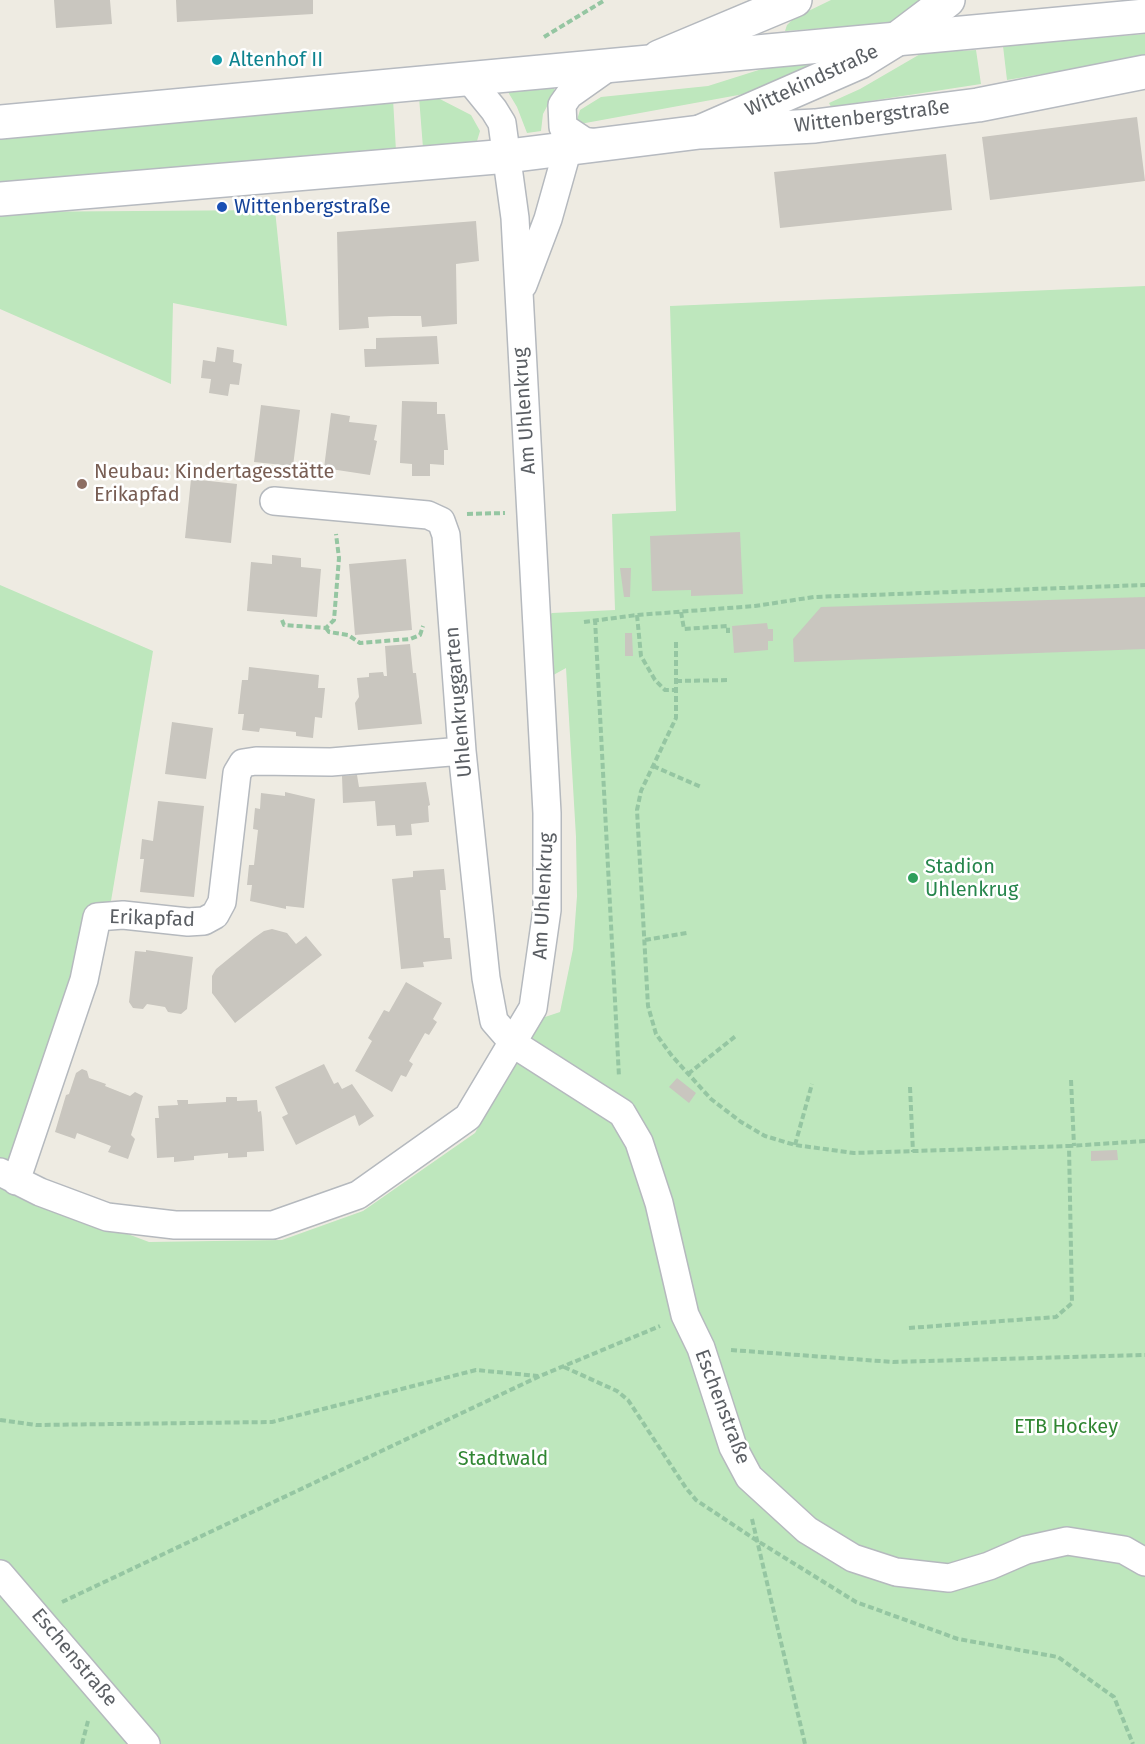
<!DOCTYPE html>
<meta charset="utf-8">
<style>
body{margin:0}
canvas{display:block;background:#eeebe2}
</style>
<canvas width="1145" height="1744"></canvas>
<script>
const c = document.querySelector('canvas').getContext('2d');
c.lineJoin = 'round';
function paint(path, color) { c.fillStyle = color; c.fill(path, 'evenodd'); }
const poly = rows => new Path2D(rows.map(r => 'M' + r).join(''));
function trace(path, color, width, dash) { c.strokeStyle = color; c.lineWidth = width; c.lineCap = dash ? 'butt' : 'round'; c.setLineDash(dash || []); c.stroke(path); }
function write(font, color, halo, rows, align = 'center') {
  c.font = font + ' "Fira Sans",sans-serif'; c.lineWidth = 5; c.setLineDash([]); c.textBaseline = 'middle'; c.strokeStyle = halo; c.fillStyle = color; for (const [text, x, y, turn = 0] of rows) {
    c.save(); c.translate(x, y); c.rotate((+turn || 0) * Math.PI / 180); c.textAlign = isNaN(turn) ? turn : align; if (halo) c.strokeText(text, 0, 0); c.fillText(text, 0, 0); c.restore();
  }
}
paint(poly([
 [831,0,926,0,895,23,785,31,787,25,794,18],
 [1145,34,1145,57,1007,80,1003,46],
 [976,50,981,84,831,107,829,103,860,89,922,53],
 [811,63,812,69,804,73,744,94,580,124,577,120,580,110,601,97,708,86,765,68],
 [553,86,555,91,543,114,541,131,527,133,517,107,508,92],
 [434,96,471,115,480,131,477,141,423,148,419,97],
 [393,99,396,151,0,184,0,138],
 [275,210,287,326,173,303,171,384,0,309,0,212],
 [1145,286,1145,1744,0,1744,0,585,153,651,111,901,8,1189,149,1242,282,1240,363,1211,475,1133,536,1020,560,1012,573,949,577,896,576,837,566,668,548,678,544,619,552,613,615,610,612,514,676,511,670,306]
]), '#bee7bd');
paint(poly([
 [54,0,110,0,112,24,56,28],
 [176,0,313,0,313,14,177,22],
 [1137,117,1145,181,990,200,982,137],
 [946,154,952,210,780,228,774,172],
 [476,221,479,261,456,264,457,324,422,327,421,316,393,316,368,317,369,328,339,330,337,232],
 [437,336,439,364,365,367,364,349,376,349,376,338],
 [217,347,234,350,233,362,242,364,239,385,230,384,228,396,209,393,211,379,201,378,203,360,215,362],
 [402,401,437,402,437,414,445,414,448,450,444,450,444,465,430,464,430,476,412,476,412,464,400,463],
 [261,405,300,410,293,466,254,462],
 [331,413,350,416,349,422,377,425,374,440,377,441,370,475,324,468],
 [191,479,237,484,231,543,185,538],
 [740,532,743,594,691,596,691,590,652,591,650,536],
 [272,555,301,558,301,567,321,569,317,617,247,611,251,562,272,564],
 [406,559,412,630,355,635,349,564],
 [620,568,631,568,630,597,624,597],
 [1145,597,1145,649,794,662,793,639,821,607],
 [767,623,768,629,773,629,773,641,768,641,768,650,734,653,732,626],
 [625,633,632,633,633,656,625,656],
 [410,644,413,673,416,673,422,724,358,730,355,703,359,697,357,678,369,677,369,673,383,672,384,676,387,676,385,646],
 [249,667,319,675,318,688,325,688,322,718,315,717,313,738,296,736,296,732,260,728,259,732,242,730,244,714,238,714,242,680,248,680],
 [172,722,213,728,206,779,165,774],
 [357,775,359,787,426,782,430,805,428,806,429,822,411,824,412,835,396,836,395,825,377,826,375,801,343,803,342,776],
 [285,792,315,799,304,908,286,906,286,909,250,901,252,885,247,885,249,865,254,865,258,830,253,829,255,808,260,809,261,793,285,796],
 [158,801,204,806,194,897,140,892,144,859,140,859,142,839,153,841],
 [444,869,446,890,440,890,444,938,450,938,452,959,423,962,424,967,401,969,392,879,413,877,413,871],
 [272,929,287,933,296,944,306,936,322,955,235,1023,212,993,212,976,216,969,254,938,264,931],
 [146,950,193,957,187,1009,181,1014,168,1012,165,1007,147,1004,143,1009,133,1008,129,1002,135,951,146,952],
 [406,982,442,1003,433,1019,437,1022,429,1035,425,1033,409,1061,413,1064,406,1077,401,1075,392,1092,355,1071,372,1041,368,1038,384,1010,389,1012],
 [324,1064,334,1084,338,1082,342,1089,352,1084,374,1116,359,1126,355,1115,296,1145,282,1117,288,1114,275,1087],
 [82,1069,87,1071,89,1078,106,1084,105,1086,130,1096,135,1092,143,1096,131,1135,135,1139,128,1159,108,1152,111,1146,77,1133,75,1139,55,1132,66,1095,69,1094,76,1073],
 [677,1078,696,1093,689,1103,669,1087],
 [226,1097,237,1097,237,1101,257,1100,258,1112,261,1111,262,1118,264,1151,247,1152,247,1157,228,1158,228,1153,194,1156,194,1160,174,1162,174,1157,157,1158,155,1118,159,1118,158,1106,178,1105,177,1100,188,1100,188,1104,226,1102],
 [1117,1150,1118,1160,1091,1161,1091,1151]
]), '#c9c6bf');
const minor = poly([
 [597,143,584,141,563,127,562,105,569,95,610,66],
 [523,285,548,219,568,148],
 [274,501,428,515,441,521,446,535,462,751,486,978,494,1021,514,1044,622,1113,639,1142,659,1203,685,1315,701,1348,733,1447,749,1477,807,1530,853,1558,896,1572,949,1578,989,1566,1026,1550,1067,1541,1124,1550,1145,1562],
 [0,1172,40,1192,107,1217,175,1225,273,1225,358,1195,468,1117,533,1008,547,910,547,813,515,218,502,123,494,110,468,78],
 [16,1181,84,980,97,917,123,915,188,922,204,921,215,915,222,902,237,773,243,763,256,761,331,762,462,751],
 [0,1574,146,1744]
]);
const tertiary = poly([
 [659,57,795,0],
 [702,131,860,62,894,41,948,0]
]);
const secondary = poly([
 [0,122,1145,16],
 [0,199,508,156,700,132,815,126,978,105,1145,72]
]);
trace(minor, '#b5b9be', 30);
trace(tertiary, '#b5b9be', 36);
trace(secondary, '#b6bac0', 36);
trace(poly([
 [544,37,605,0],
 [467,514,505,513],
 [681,612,684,629,728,626,728,633],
 [637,615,641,656,655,680,665,690,676,690],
 [595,619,619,1077],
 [282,620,284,625,326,628,334,620,339,558,336,534],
 [584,622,637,615,755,606,814,597,1145,585],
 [326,628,329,632,348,635,360,643,410,639,420,635,423,626],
 [676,642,676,718,641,791,637,810,648,1006,656,1034,672,1056,711,1099,741,1122,765,1136,795,1145,854,1153,1069,1146],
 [676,681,729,680],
 [653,766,701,787],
 [645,940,687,933],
 [688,1074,737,1035],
 [1071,1080,1074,1146],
 [910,1087,913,1152],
 [795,1145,812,1084],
 [909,1328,1056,1317,1072,1303,1069,1146,1145,1141],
 [731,1350,893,1362,1145,1355],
 [564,1367,617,1391,628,1400,686,1488,696,1500,756,1540,856,1602,958,1639,1058,1657,1114,1697,1133,1744],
 [0,1420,36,1425,272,1422,476,1370,538,1376],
 [752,1519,805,1744],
 [62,1602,540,1376,660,1326],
 [82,1744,88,1721]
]), '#95c6a2', 4, [6, 3]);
trace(minor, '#fff', 27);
trace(tertiary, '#fff', 33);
trace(secondary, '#fff', 33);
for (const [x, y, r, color] of [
 [217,60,6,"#0f9aa8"],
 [222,207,6,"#1a4fb4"],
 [82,484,6,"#8d6e63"],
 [913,878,6,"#2e9e5b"]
]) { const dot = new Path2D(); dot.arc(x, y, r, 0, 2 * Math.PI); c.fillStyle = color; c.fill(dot); trace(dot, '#fff', 2); }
write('20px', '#0d838f', '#fff', [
 ["Altenhof II",229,60]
], 'left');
write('20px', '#5b5f64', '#fff', [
 ["Wittekindstraße",812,81,-25],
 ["Wittenbergstraße",872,117,-7],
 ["Am Uhlenkrug",525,411,-94],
 ["Uhlenkruggarten",459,702,-95],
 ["Am Uhlenkrug",544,896,-87],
 ["Erikapfad",152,919,2],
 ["Eschenstraße",722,1407,69],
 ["Eschenstraße",74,1658,50]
]);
write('20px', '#164399', '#fff', [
 ["Wittenbergstraße",234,207]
], 'left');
write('20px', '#785e54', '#fff', [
 ["Neubau: Kindertagesstätte",94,472],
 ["Erikapfad",94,495]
], 'left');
write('20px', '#27864d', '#fff', [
 ["Stadion",925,867],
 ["Uhlenkrug",925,890]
], 'left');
write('20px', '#308632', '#fff', [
 ["ETB Hockey",1066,1427],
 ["Stadtwald",503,1459]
]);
</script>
